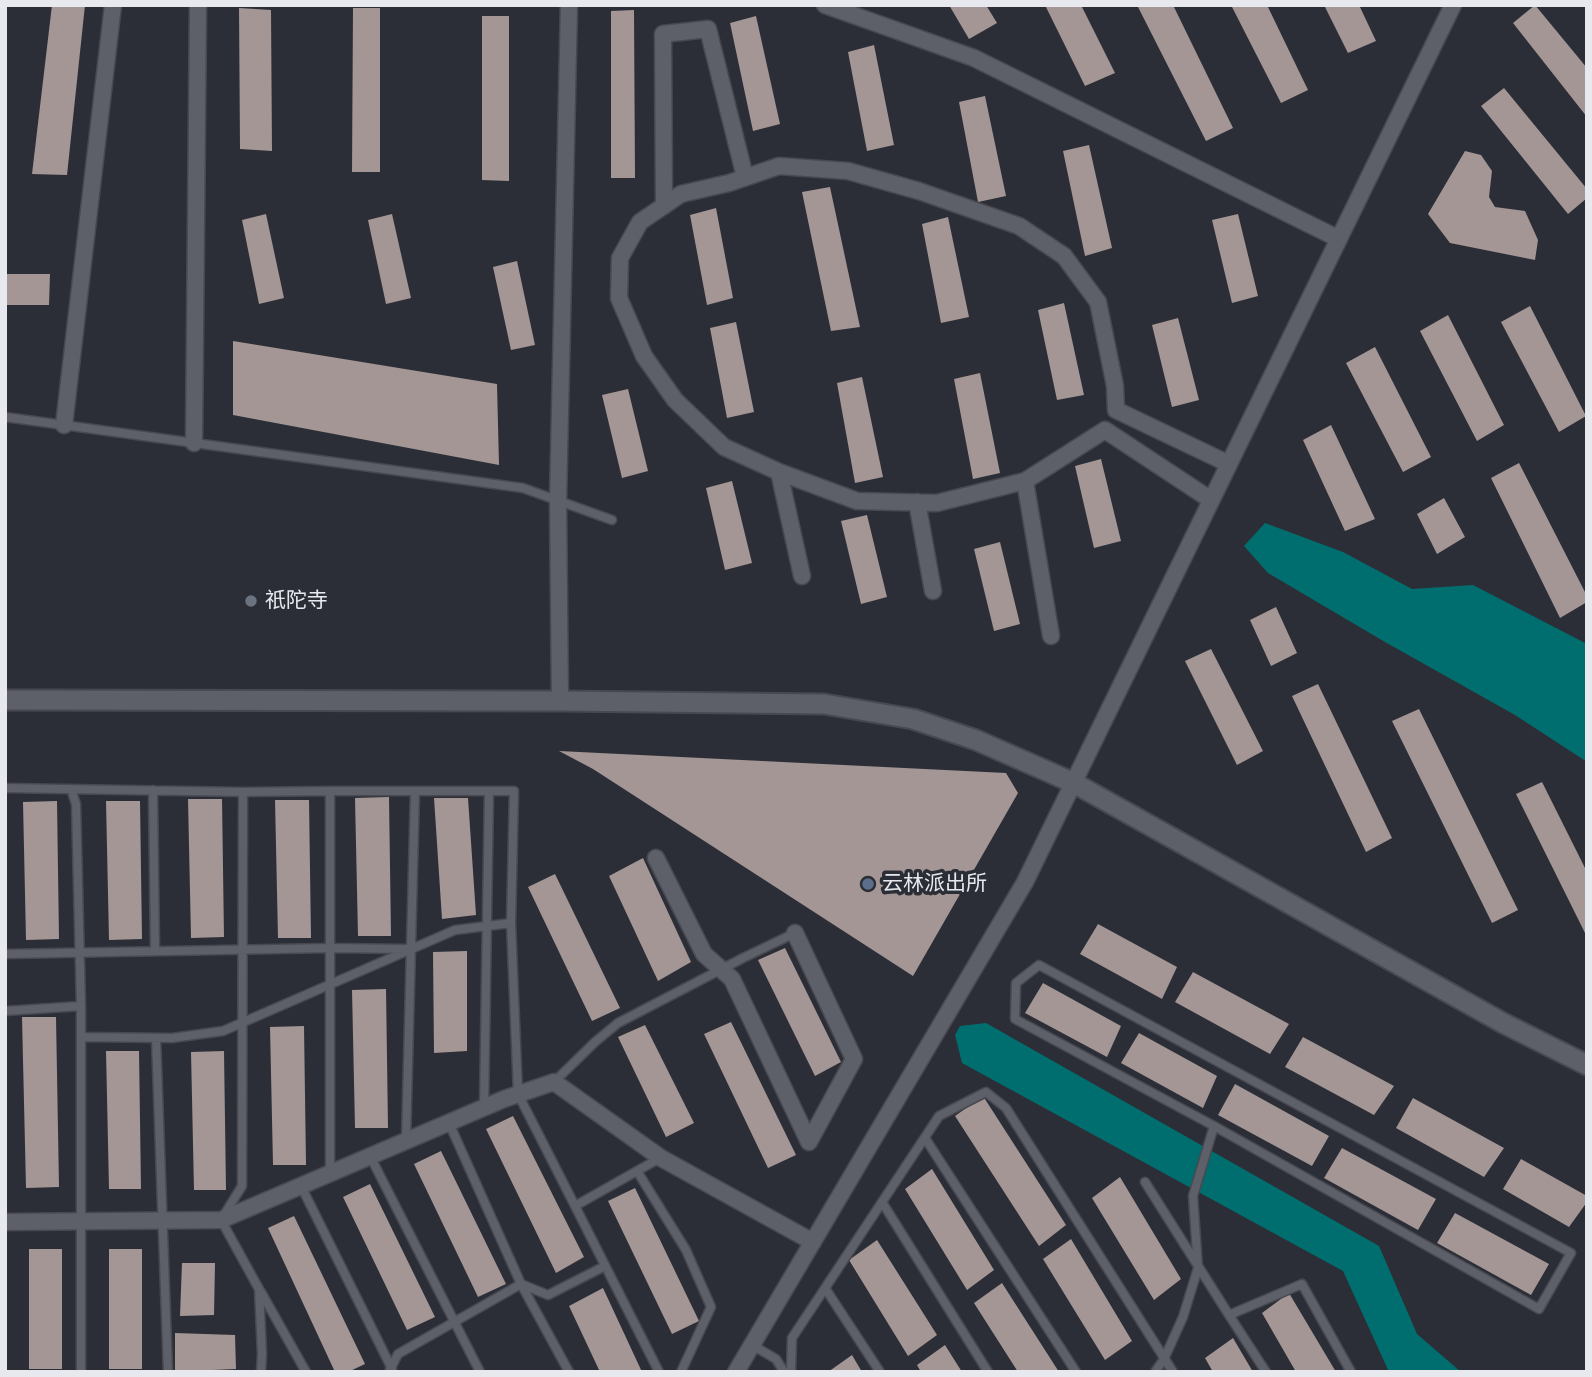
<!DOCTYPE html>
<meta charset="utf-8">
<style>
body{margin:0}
#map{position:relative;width:1592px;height:1377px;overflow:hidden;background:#2c2e37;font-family:"Noto Serif",serif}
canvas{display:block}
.frame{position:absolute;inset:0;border:7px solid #e8e9ef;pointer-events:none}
</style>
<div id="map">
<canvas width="1592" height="1377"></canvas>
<div class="frame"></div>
</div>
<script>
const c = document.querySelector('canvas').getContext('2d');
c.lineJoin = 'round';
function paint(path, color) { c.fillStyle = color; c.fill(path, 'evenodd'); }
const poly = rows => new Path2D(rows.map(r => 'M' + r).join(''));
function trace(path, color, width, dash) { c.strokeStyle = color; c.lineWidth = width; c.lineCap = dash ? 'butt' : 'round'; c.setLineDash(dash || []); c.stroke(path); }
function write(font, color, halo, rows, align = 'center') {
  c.font = font + ' "Noto Serif","Noto Sans SC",serif'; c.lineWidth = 7; c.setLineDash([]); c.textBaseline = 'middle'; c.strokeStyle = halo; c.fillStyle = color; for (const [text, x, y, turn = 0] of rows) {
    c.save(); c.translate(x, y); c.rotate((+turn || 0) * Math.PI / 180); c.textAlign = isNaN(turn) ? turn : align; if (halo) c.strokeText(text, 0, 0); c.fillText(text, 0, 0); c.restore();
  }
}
paint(poly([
 [1265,523,1343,552,1412,589,1473,585,1587,644,1587,762,1515,715,1385,642,1268,573,1244,546],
 [986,1023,1379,1246,1417,1334,1461,1372,1389,1372,1343,1271,962,1063,955,1035,960,1026]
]), '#006e6e');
paint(poly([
 [52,5,85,5,67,175,32,174],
 [949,5,986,5,997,23,969,39],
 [1045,5,1081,5,1115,73,1085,86],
 [1137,5,1173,5,1233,128,1206,141],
 [1231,5,1267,5,1308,90,1281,103],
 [1324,5,1359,5,1376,41,1348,53],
 [1535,5,1587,68,1587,117,1513,23],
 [239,8,271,10,272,151,240,149],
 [353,8,380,8,380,172,352,172],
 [634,10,635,178,611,178,611,11],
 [482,16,509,16,509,181,482,180],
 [756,16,780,124,753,131,730,23],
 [874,45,894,145,867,151,848,52],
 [1504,88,1587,189,1587,198,1568,214,1481,106],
 [985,96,1006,196,978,202,959,102],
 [1089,145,1112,248,1085,256,1063,151],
 [1465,151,1481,155,1492,171,1489,197,1495,207,1525,211,1538,240,1535,260,1450,243,1428,214],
 [830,187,860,327,831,331,802,192],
 [716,208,733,298,707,305,690,215],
 [266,214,284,298,259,304,242,220],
 [392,214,411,298,386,304,368,220],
 [1238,214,1258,296,1232,303,1212,220],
 [948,217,969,317,941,323,922,224],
 [517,261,535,345,511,350,493,267],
 [5,274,50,274,49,305,5,305],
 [1064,303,1084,395,1057,400,1038,310],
 [1530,306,1586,416,1559,432,1501,322],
 [1448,315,1504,425,1477,441,1420,331],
 [1178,318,1199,400,1172,407,1152,325],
 [736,322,754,412,727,418,710,328],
 [233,341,497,384,499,465,233,415],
 [1375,347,1431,457,1403,472,1346,363],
 [980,373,1000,473,973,479,954,379],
 [862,377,883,477,855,483,837,383],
 [628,389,648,471,622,478,602,395],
 [1331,425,1375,519,1345,531,1303,440],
 [1101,459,1121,541,1094,548,1075,466],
 [1519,463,1587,596,1587,602,1560,618,1491,478],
 [732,481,752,563,725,570,706,488],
 [1444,498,1465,537,1437,554,1417,514],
 [867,515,887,597,861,604,841,521],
 [1000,542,1020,624,994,631,974,549],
 [1276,607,1297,653,1271,666,1250,620],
 [1211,649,1263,751,1237,765,1185,661],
 [1318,684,1392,838,1366,852,1292,696],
 [1419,709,1518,910,1492,923,1392,721],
 [559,751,1006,773,1018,793,913,976,593,769],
 [1542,782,1587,872,1587,937,1516,794],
 [389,797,391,936,358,936,355,798],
 [434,798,468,798,476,915,442,919],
 [188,799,222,799,224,937,191,938],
 [275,800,309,800,311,938,278,938],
 [57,801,59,939,26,940,23,802],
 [106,801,140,801,142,939,109,940],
 [643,858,691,962,658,981,609,876],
 [555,874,620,1008,592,1021,528,887],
 [1098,924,1177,967,1162,999,1080,954],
 [785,948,841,1062,815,1076,758,960],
 [467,951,467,1051,434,1053,433,952],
 [1193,972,1289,1024,1270,1054,1175,1002],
 [1043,983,1121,1026,1107,1057,1025,1013],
 [386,989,388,1128,355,1128,352,990],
 [22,1017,56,1017,59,1187,26,1188],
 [731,1022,796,1155,768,1168,704,1034],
 [645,1025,694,1123,666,1137,618,1037],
 [304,1026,306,1165,273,1165,270,1027],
 [1139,1033,1217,1076,1203,1108,1121,1063],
 [1303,1037,1394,1086,1374,1115,1285,1067],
 [106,1051,139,1051,141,1189,109,1189],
 [224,1051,226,1190,194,1190,191,1052],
 [1235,1084,1329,1136,1312,1166,1218,1115],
 [983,1096,1066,1225,1039,1246,955,1116],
 [1413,1098,1504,1148,1484,1177,1396,1128],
 [513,1116,584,1257,556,1273,486,1129],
 [1342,1148,1436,1199,1418,1230,1324,1178],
 [441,1151,506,1284,478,1297,414,1164],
 [1521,1159,1587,1196,1587,1202,1569,1227,1503,1189],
 [932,1169,994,1270,967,1290,905,1189],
 [1120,1177,1181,1279,1154,1300,1092,1198],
 [370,1184,435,1317,407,1330,343,1197],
 [635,1188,699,1321,672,1334,608,1201],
 [1455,1213,1549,1264,1531,1295,1437,1243],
 [294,1216,365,1364,348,1372,335,1372,268,1228],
 [1071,1239,1132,1341,1105,1360,1043,1259],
 [877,1240,937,1335,908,1356,849,1260],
 [29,1249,62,1249,62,1369,29,1369],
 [109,1249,142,1249,142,1369,109,1369],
 [182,1263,215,1263,214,1315,180,1316],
 [1002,1283,1059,1372,1018,1372,974,1303],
 [603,1288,642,1372,600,1372,569,1306],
 [1289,1293,1336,1372,1296,1372,1262,1313],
 [175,1333,235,1335,236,1369,213,1370,213,1372,175,1372],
 [1233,1338,1253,1372,1213,1372,1205,1358],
 [945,1345,962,1372,921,1372,917,1365],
 [852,1355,862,1372,828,1372]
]), '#a39694');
const service = poly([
 [5,417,523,488,612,520],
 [5,788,243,792,242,1186,221,1220,259,1289,262,1354,261,1372],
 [71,789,76,804,81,1006,81,1372],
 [153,790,155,951],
 [330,791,514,791,511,923,518,1094,575,1206],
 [243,792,330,791,330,1173],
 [5,954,330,948,408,949],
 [5,1011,81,1006],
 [81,1037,172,1038,223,1031,455,930,511,923],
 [156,1038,168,1372],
 [554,1082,595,1042,618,1023,743,958,795,933],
 [484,1107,489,791],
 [449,1123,521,1284,569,1372],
 [925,1138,1076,1372],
 [406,1141,415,791],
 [370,1156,480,1372],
 [637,1171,686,1250,711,1307,681,1372],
 [1145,1182,1229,1315],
 [301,1186,392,1369],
 [882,1202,988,1372],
 [825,1288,880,1372],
 [261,1292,306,1372],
 [752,1345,776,1359,784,1372],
 [389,1372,398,1354,521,1284,548,1295,605,1266],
 [659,1372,575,1206,660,1158],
 [791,1372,792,1338,939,1116,986,1092,1006,1108,1173,1372],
 [1155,1372,1164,1359,1183,1317,1198,1268,1193,1196,1214,1126,1015,1019,1016,983,1039,965,1571,1253,1539,1309,1214,1126],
 [1266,1372,1229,1315,1302,1284,1351,1372]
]);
const minor = poly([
 [825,5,974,58,1339,239],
 [664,206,663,34,708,29,745,177],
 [64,425,113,5],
 [194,443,198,5],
 [779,472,802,576],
 [1025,481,1105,430,1211,500],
 [917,502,933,591],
 [1051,636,1025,481,937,503,857,501,779,472,724,447,675,400,644,356,619,298,620,258,640,222,681,194,729,183,779,166,848,171,919,191,1019,226,1064,256,1098,302,1115,386,1116,410,1229,464],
 [560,701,558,501,569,5],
 [656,858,704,954,732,979,809,1142],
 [795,933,854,1059,809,1142],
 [5,1222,221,1220,504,1099,554,1082,661,1158,813,1242],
 [736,1372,1025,882,1453,5]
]);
const tertiary = poly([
 [5,700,560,701,824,704,913,719,976,740,1074,783,1503,1023,1587,1065]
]);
trace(service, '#484950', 11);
trace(minor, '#484950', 19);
trace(tertiary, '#484950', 23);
trace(service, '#5d5f69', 8);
trace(minor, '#5d5f69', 16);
trace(tertiary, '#5d5f69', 19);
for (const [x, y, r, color] of [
 [251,601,7,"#6b7280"],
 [868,884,7,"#5c6f8a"]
]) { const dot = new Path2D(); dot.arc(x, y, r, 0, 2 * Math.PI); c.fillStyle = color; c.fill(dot); trace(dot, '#2c2e37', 2.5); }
write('21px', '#e8e9ef', '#2c2e37', [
 ["祇陀寺",265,601],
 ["云林派出所",882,884]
], 'left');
</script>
